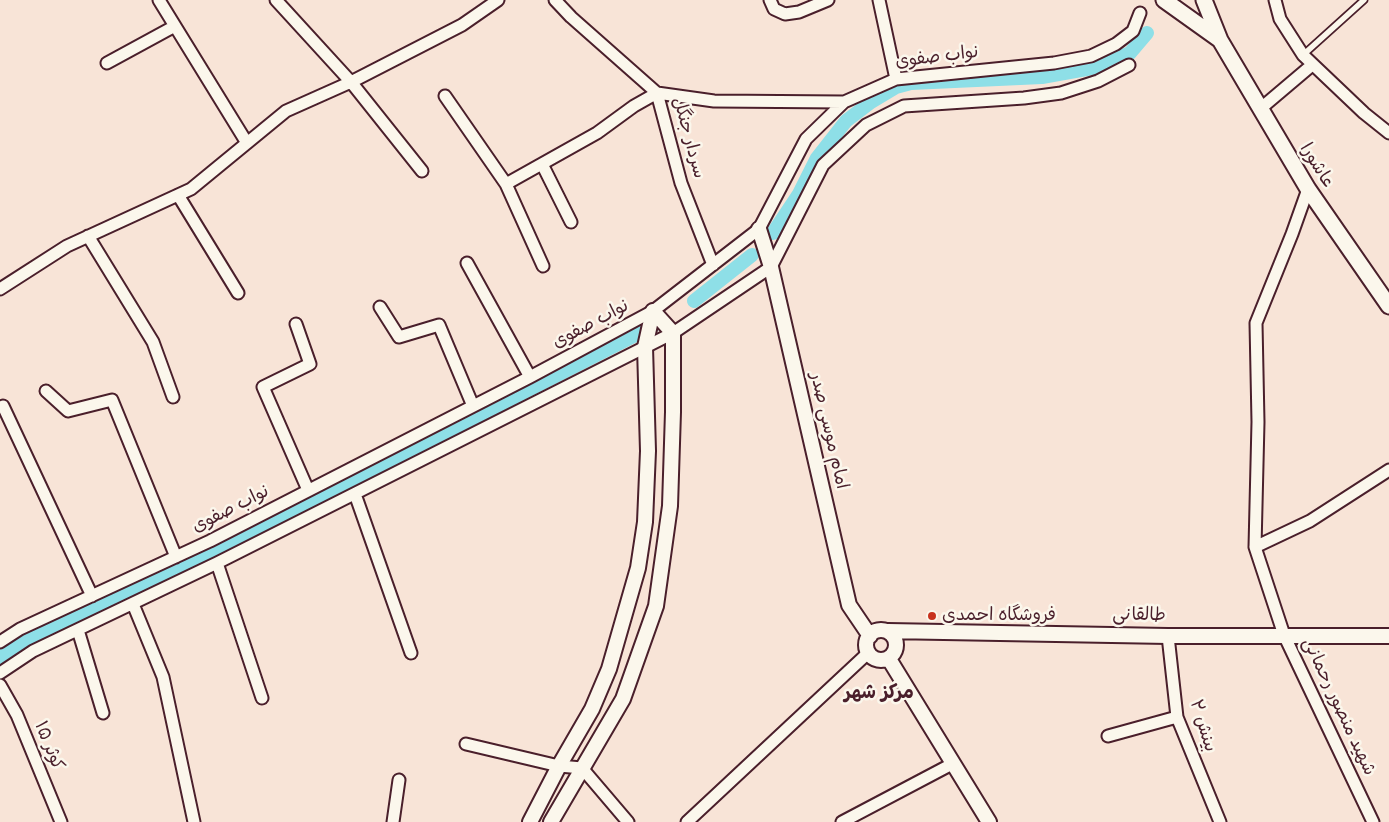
<!DOCTYPE html>
<meta charset="utf-8">
<style>
body{margin:0}
canvas{display:block;background:#f8e4d7}
</style>
<canvas width="1389" height="822"></canvas>
<script>
const c = document.querySelector('canvas').getContext('2d');
c.lineJoin = 'round';
const poly = rows => new Path2D(rows.map(r => 'M' + r).join(''));
function trace(path, color, width, dash) { c.strokeStyle = color; c.lineWidth = width; c.lineCap = dash ? 'butt' : 'round'; c.setLineDash(dash || []); c.stroke(path); }
function write(font, color, halo, rows, align = 'center') {
  c.font = font + ' Mynerve,"Playpen Sans Arabic",sans-serif'; c.lineWidth = 5; c.setLineDash([]); c.textBaseline = 'middle'; c.strokeStyle = halo; c.fillStyle = color; for (const [text, x, y, turn = 0] of rows) {
    c.save(); c.translate(x, y); c.rotate((+turn || 0) * Math.PI / 180); c.textAlign = isNaN(turn) ? turn : align; if (halo) c.strokeText(text, 0, 0); c.fillText(text, 0, 0); c.restore();
  }
}
trace(poly([
 [773,233,799,194,817,158,846,121,871,102,896,87,911,83,1042,77,1092,68,1130,53,1147,33],
 [694,301,752,255],
 [0,657,27,640,213,552,653,326]
]), '#8edfe7', 14);
const service = poly([
 [1303,55,1364,0]
]);
const minor = poly([
 [159,0,247,143],
 [276,0,351,82,422,171],
 [555,0,571,17,657,93,681,183,713,265],
 [770,0,774,9,785,14,799,12,828,0],
 [879,0,896,79],
 [1275,0,1280,19,1303,55,1364,113,1389,133],
 [107,63,175,26],
 [445,96,506,184,597,133,634,106,657,93,714,101,844,102],
 [1260,109,1312,65],
 [542,164,571,222],
 [506,184,543,266],
 [178,195,238,293],
 [88,236,153,342,173,397],
 [467,263,530,377],
 [0,289,67,246,191,189,286,111,351,82,462,25,498,0],
 [380,307,399,337,439,325,473,406],
 [296,324,310,364,263,387,308,490],
 [46,391,68,411,112,400,176,557],
 [3,406,92,596],
 [355,494,411,653],
 [1255,547,1258,422,1256,323,1292,234,1308,189],
 [217,563,262,698],
 [133,604,163,677,194,822],
 [78,630,103,713],
 [1168,636,1177,717,1220,822],
 [0,642,20,629,210,541,530,377,653,311,759,229,806,139,844,102,896,79,1054,63,1091,56,1116,44,1133,31,1140,13],
 [0,673,33,651,217,563,673,333,771,267,823,165,866,125,904,106,1024,98,1061,93,1098,81,1129,65],
 [0,685,17,715,61,822],
 [1108,736,1177,717],
 [466,744,559,766,582,768,628,822],
 [393,822,399,780],
 [687,822,868,653],
 [842,822,952,764],
 [1373,822,1284,635,1255,547,1310,521,1389,470]
]);
const tertiary = poly([
 [759,229,771,267,849,605,870,636],
 '866 645a15 15 0 1 1 30 0a15 15 0 1 1-30 0Z',
 [888,631,1168,636,1389,636],
 [889,659,989,822],
 [530,822,559,766,592,709,609,669,638,568,645,522,648,451,645,347,653,311],
 [551,822,623,699,656,606,670,506,673,412,673,333,653,311]
]);
const secondary = poly([
 [1164,0,1220,40,1204,0],
 [1220,40,1308,189,1389,306]
]);
trace(service, '#4a1f2b', 9);
trace(minor, '#4a1f2b', 15);
trace(tertiary, '#4a1f2b', 18);
trace(secondary, '#4a1f2b', 19);
trace(service, '#fbf7ec', 5.5);
trace(minor, '#fbf7ec', 11);
trace(tertiary, '#fbf7ec', 14);
trace(secondary, '#fbf7ec', 15);
for (const [x, y, r, color] of [
 [932,616,5,"#c8321e"]
]) { const dot = new Path2D(); dot.arc(x, y, r, 0, 2 * Math.PI); c.fillStyle = color; c.fill(dot); trace(dot, '#fbf7ec', 2); }
write('18px', '#4a1f2b', '#fbf7ec', [
 ["نواب صفوی",937,58,-7],
 ["سردار جنگل",688,138,75],
 ["عاشورا",1316,166,58],
 ["نواب صفوی",591,325,-28],
 ["امام موسی صدر",828,431,77],
 ["نواب صفوی",231,510,-27],
 ["طالقانی",1139,616,1],
 ["شهید منصور رحمانی",1338,707,65],
 ["بینش ۲",1202,726,73],
 ["کوثر ۱۵",48,746,68]
]);
write('18px', '#4a1f2b', '#fbf7ec', [
 ["فروشگاه احمدی",942,616]
], 'left');
write('bold 19px', '#4a1f2b', '#fbf7ec', [
 ["مرکز شهر",879,694]
]);
</script>
